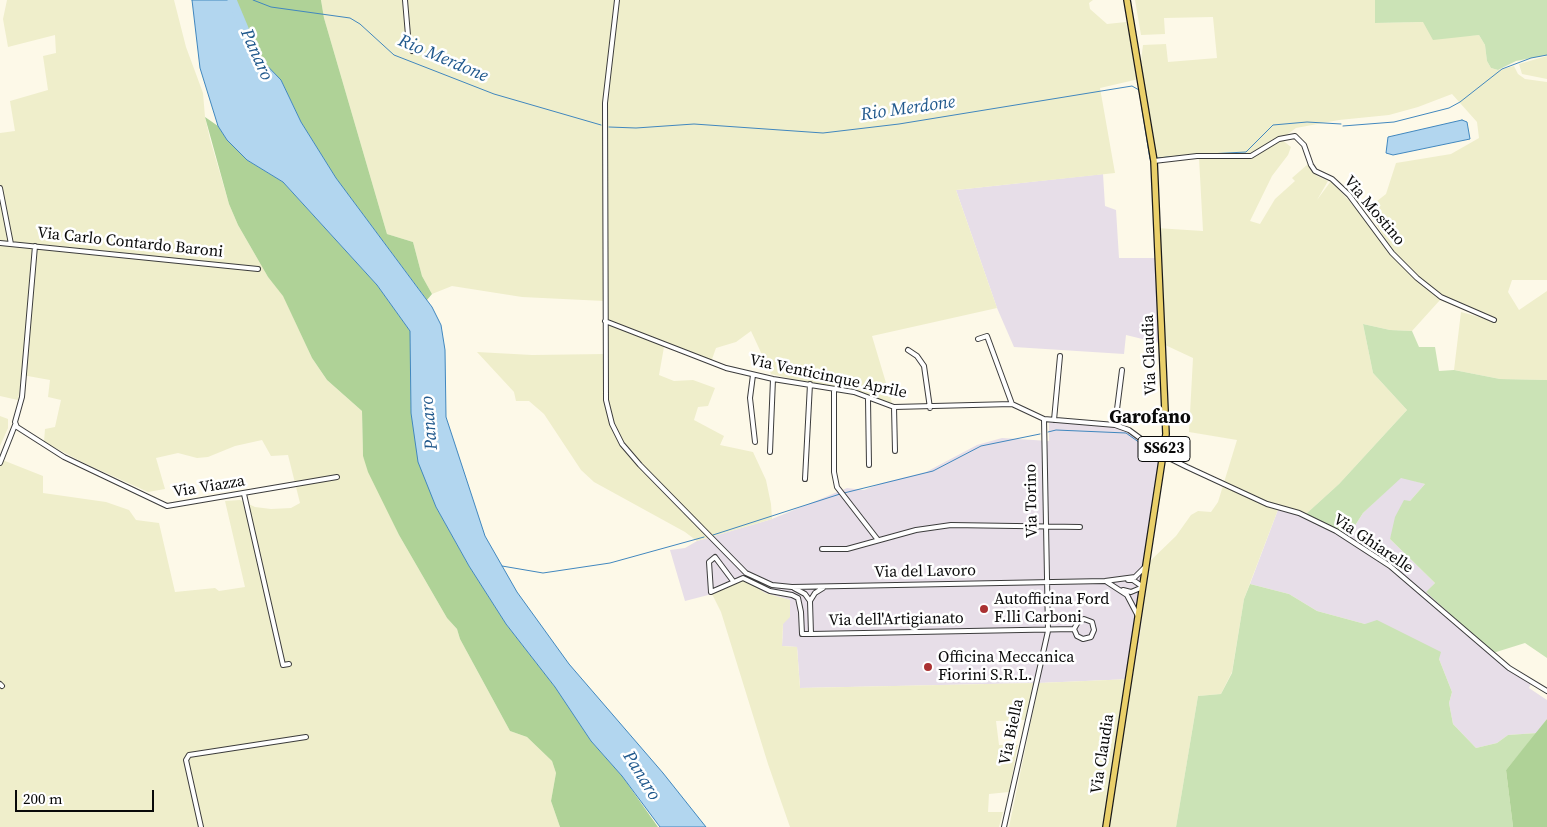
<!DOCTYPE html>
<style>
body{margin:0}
#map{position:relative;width:1547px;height:827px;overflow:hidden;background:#fdf9e8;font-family:"Source Serif 4",serif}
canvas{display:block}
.scale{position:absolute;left:15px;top:790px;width:139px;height:22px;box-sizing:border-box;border:2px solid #090909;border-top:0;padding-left:6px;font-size:15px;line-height:18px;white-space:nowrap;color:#090909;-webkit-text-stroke:4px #fff;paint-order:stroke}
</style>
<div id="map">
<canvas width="1547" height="827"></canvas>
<div class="scale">200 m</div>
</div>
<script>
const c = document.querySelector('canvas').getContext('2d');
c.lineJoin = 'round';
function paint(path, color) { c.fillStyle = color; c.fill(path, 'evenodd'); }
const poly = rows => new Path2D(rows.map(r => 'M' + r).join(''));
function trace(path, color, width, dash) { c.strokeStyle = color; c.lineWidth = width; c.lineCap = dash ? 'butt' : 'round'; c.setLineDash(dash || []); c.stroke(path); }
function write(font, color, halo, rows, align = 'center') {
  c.font = font + ' "Source Serif 4",serif'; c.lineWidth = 5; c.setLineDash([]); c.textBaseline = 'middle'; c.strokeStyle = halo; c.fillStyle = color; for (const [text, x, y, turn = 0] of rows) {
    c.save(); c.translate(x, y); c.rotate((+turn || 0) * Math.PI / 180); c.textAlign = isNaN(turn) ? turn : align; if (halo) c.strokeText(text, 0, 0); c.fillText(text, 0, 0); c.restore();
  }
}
paint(poly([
 [1103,174,1105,206,1116,210,1119,258,1157,258,1163,344,1126,335,1124,354,1014,347,997,308,956,190],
 [1049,417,1096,423,1125,430,1162,452,1139,643,1132,679,1039,683,800,688,797,647,782,646,783,624,790,600,765,593,744,579,712,594,685,601,670,550,685,548,697,541,772,519,847,488,864,490,882,483,926,472,977,445,1002,438,1049,441],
 [1401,477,1425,484,1410,501,1390,539,1435,583,1427,592,1506,666,1532,681,1529,688,1547,700,1547,719,1537,733,1508,735,1497,743,1476,748,1453,724,1449,703,1452,692,1439,659,1365,624,1317,611,1289,594,1250,584,1279,507,1311,515,1349,535,1363,513]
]), '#e7dee8');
paint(poly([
 [7,0,174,0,186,47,203,93,205,117,210,139,229,204,238,225,268,277,283,295,312,358,327,380,362,411,363,456,399,535,447,618,457,629,460,639,510,731,527,737,552,761,556,773,551,801,560,827,0,827,0,459,43,476,43,493,106,502,129,510,136,520,159,523,175,592,215,588,219,591,245,587,225,501,240,500,255,507,271,509,291,508,300,503,288,455,271,456,262,440,235,446,208,457,197,458,178,453,156,458,165,489,148,492,86,464,44,442,45,429,55,427,61,400,48,397,50,380,22,375,18,400,0,396,0,133,15,131,10,101,48,90,43,56,56,53,55,35,8,47,3,19],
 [321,0,1093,0,1089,3,1090,9,1107,24,1126,22,1139,77,1143,45,1166,44,1168,62,1217,58,1213,17,1164,18,1165,34,1141,35,1135,0,1375,0,1375,23,1424,22,1461,36,1479,35,1485,45,1487,61,1491,68,1498,70,1514,66,1518,74,1525,79,1547,82,1547,280,1512,280,1508,292,1519,310,1547,291,1547,380,1500,379,1454,370,1461,312,1483,318,1440,300,1412,331,1390,330,1363,324,1373,373,1407,410,1339,484,1306,514,1279,507,1244,599,1232,672,1221,694,1198,696,1176,827,1009,827,1039,683,1132,679,1139,643,1148,563,1176,536,1191,515,1198,511,1211,512,1218,502,1237,440,1189,432,1193,358,1163,344,1156,228,1203,231,1199,158,1156,159,1139,79,1100,88,1115,173,956,190,997,308,872,336,892,403,771,374,751,331,736,342,716,348,711,362,664,347,659,375,674,381,693,380,715,388,708,406,698,407,694,420,724,436,720,445,753,452,766,480,771,504,772,519,697,541,685,532,594,482,581,470,544,414,529,401,516,401,514,392,477,352,532,355,605,354,604,301,522,297,452,286,432,294,422,276,413,242,387,234,324,18],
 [1452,94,1477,122,1479,138,1451,154,1396,163,1386,194,1367,209,1387,242,1331,181,1317,200,1328,181,1317,176,1308,164,1292,178,1295,181,1275,199,1260,224,1250,221,1272,176,1288,155,1291,147,1281,139,1296,128,1339,120,1389,115,1418,107],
 [1547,56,1547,79,1522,74,1519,64],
 [0,416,8,419,8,428,0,446],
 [744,579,765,593,790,600,790,617,783,624,782,646,797,647,800,688,1034,683,1025,720,996,721,999,745,1018,745,1009,792,989,794,988,812,1003,812,999,827,790,827,768,764,721,612,712,594]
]), '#efeecb');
paint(poly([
 [1375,0,1547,0,1547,55,1516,61,1498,70,1491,68,1487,61,1485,45,1479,35,1433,40,1423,22,1375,23],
 [1363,324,1390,330,1412,331,1419,347,1435,347,1439,371,1454,370,1500,379,1547,380,1547,658,1525,643,1493,653,1426,592,1435,583,1390,539,1395,517,1404,500,1410,501,1425,484,1401,478,1363,513,1349,535,1306,514,1339,484,1407,410,1373,373],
 [1250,584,1289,594,1317,611,1365,624,1377,620,1441,652,1439,659,1452,692,1449,703,1453,724,1476,748,1497,743,1508,735,1537,733,1506,770,1513,827,1176,827,1198,696,1221,694,1232,673,1244,599]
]), '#cbe3b6');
paint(poly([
 [232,0,321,0,324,18,387,234,413,242,422,276,432,294,427,300,336,178,301,122,281,80,249,47],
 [205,117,218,126,227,140,247,160,283,182,377,285,410,331,411,413,436,507,469,566,506,624,555,687,591,741,622,776,658,827,560,827,551,801,556,773,552,761,527,737,510,731,460,639,457,629,447,618,399,535,368,472,363,456,362,411,327,380,312,358,283,296,268,277,238,225,229,204],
 [1547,719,1547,827,1513,827,1506,770]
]), '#afd297');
const water = poly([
 [192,0,232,0,249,47,281,80,301,122,336,178,432,307,441,325,445,350,446,417,485,536,517,592,569,664,663,773,706,827,660,827,622,776,591,741,555,687,506,624,469,566,436,507,418,462,411,413,410,331,377,285,283,182,247,160,227,140,218,126,200,68,192,0],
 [1462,120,1467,122,1470,139,1393,155,1386,153,1388,137,1462,120]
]);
paint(water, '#b2d6ef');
trace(water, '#4187be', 1);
trace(poly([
 [253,0,271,7,350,18,360,24,394,55,494,94,601,125],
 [1343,126,1394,122,1449,108,1460,102,1502,69,1531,58,1547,55],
 [609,127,636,128,694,124,823,133,899,124,1132,86,1139,90,1150,159],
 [1208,154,1246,152,1273,125,1307,122,1341,124],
 [1157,158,1181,156],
 [1048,432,1056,430,1126,433,1157,455],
 [844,493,933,471,981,446,1040,434],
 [713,535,840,494],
 [502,566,543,573,610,563,704,537]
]), '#4187be', 1);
trace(poly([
 [232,0,258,62]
]), '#b2d6ef', 9);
const street = poly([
 [405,0,409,47,412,51],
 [617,0,605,103,606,400,612,424,622,444,640,465,746,573,772,585,792,587,1105,581,1135,577,1144,568],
 [1154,161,1197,156,1251,156,1279,139,1295,136,1304,145,1311,165,1315,171,1332,179,1349,195,1392,253,1417,278,1441,297,1494,320],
 [0,188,11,244],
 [0,243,258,269],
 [35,246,22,397,15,422,17,427,64,457,167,506,337,477],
 [605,321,726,368,773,379,854,392,894,407,1012,404,1044,419,1115,425,1129,430,1163,455,1187,467,1267,504,1299,513,1336,531,1390,566,1509,668,1547,691],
 [978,339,987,336,1012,404],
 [908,350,917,356,924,366,930,408],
 [753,375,750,398,755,442],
 [834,389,834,472,837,487,878,540],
 [868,399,869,465],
 [894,407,895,451],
 [1054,420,1060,356],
 [1115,425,1122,370],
 [770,452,773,379],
 [0,463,15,425],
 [805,479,810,384],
 [244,494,283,665,289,664],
 [822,549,847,549,916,530,951,525,1080,527],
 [1107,582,1127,595,1138,616],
 [794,588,805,594,810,601],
 [823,588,815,593,810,601,811,634,1074,629,1077,636,1083,639,1091,637,1094,630,1092,622,1084,619,1078,622,1074,629],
 [1123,590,1131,592,1143,587,1133,580,1128,580],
 [711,592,743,578,770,591,792,595,798,598,801,612,802,634,811,634],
 [711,592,709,562,715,557,733,581],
 [0,684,2,686],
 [201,827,186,760,189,755,306,737],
 [1004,827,1048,631,1044,419]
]);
const primary = poly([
 [1106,827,1166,434,1154,161,1127,0]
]);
trace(street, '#3c3c3c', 6);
trace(primary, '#1a1a1a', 8);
trace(street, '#fff', 4);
trace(primary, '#ead06a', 5.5);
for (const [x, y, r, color] of [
 [984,609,5,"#aa3132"],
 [928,667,5,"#aa3132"]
]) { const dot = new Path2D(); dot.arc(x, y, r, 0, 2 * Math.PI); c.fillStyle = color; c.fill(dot); trace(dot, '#fff', 2); }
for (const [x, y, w] of [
 [1164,449,52]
]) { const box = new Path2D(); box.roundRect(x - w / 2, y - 12.5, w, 25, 4); c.fillStyle = '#fff'; c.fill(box); trace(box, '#090909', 1); }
write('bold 15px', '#090909', null, [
 ["SS623",1164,449]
]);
write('16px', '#090909', '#fff', [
 ["Via Mostino",1374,211,50],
 ["Via Carlo Contardo Baroni",130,243,6],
 ["Via Claudia",1150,355,-92],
 ["Via Venticinque Aprile",828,377,12],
 ["Via Viazza",209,487,-9],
 ["Via Torino",1032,501,-91],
 ["Via Ghiarelle",1373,544,34],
 ["Via del Lavoro",925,572,-1],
 ["Via dell'Artigianato",896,620,-1],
 ["Via Biella",1012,732,-78],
 ["Via Claudia",1103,754,-81]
]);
write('16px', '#090909', '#fff', [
 ["Autofficina Ford",994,600],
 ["F.lli Carboni",994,618],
 ["Officina Meccanica",938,658],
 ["Fiorini S.R.L.",938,676]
], 'left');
write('italic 18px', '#21598d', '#fff', [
 ["Panaro",256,55,66],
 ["Rio Merdone",443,59,23],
 ["Rio Merdone",908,109,-8],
 ["Panaro",430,423,-95],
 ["Panaro",641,776,58]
]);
write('bold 19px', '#090909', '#fff', [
 ["Garofano",1150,418]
]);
</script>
